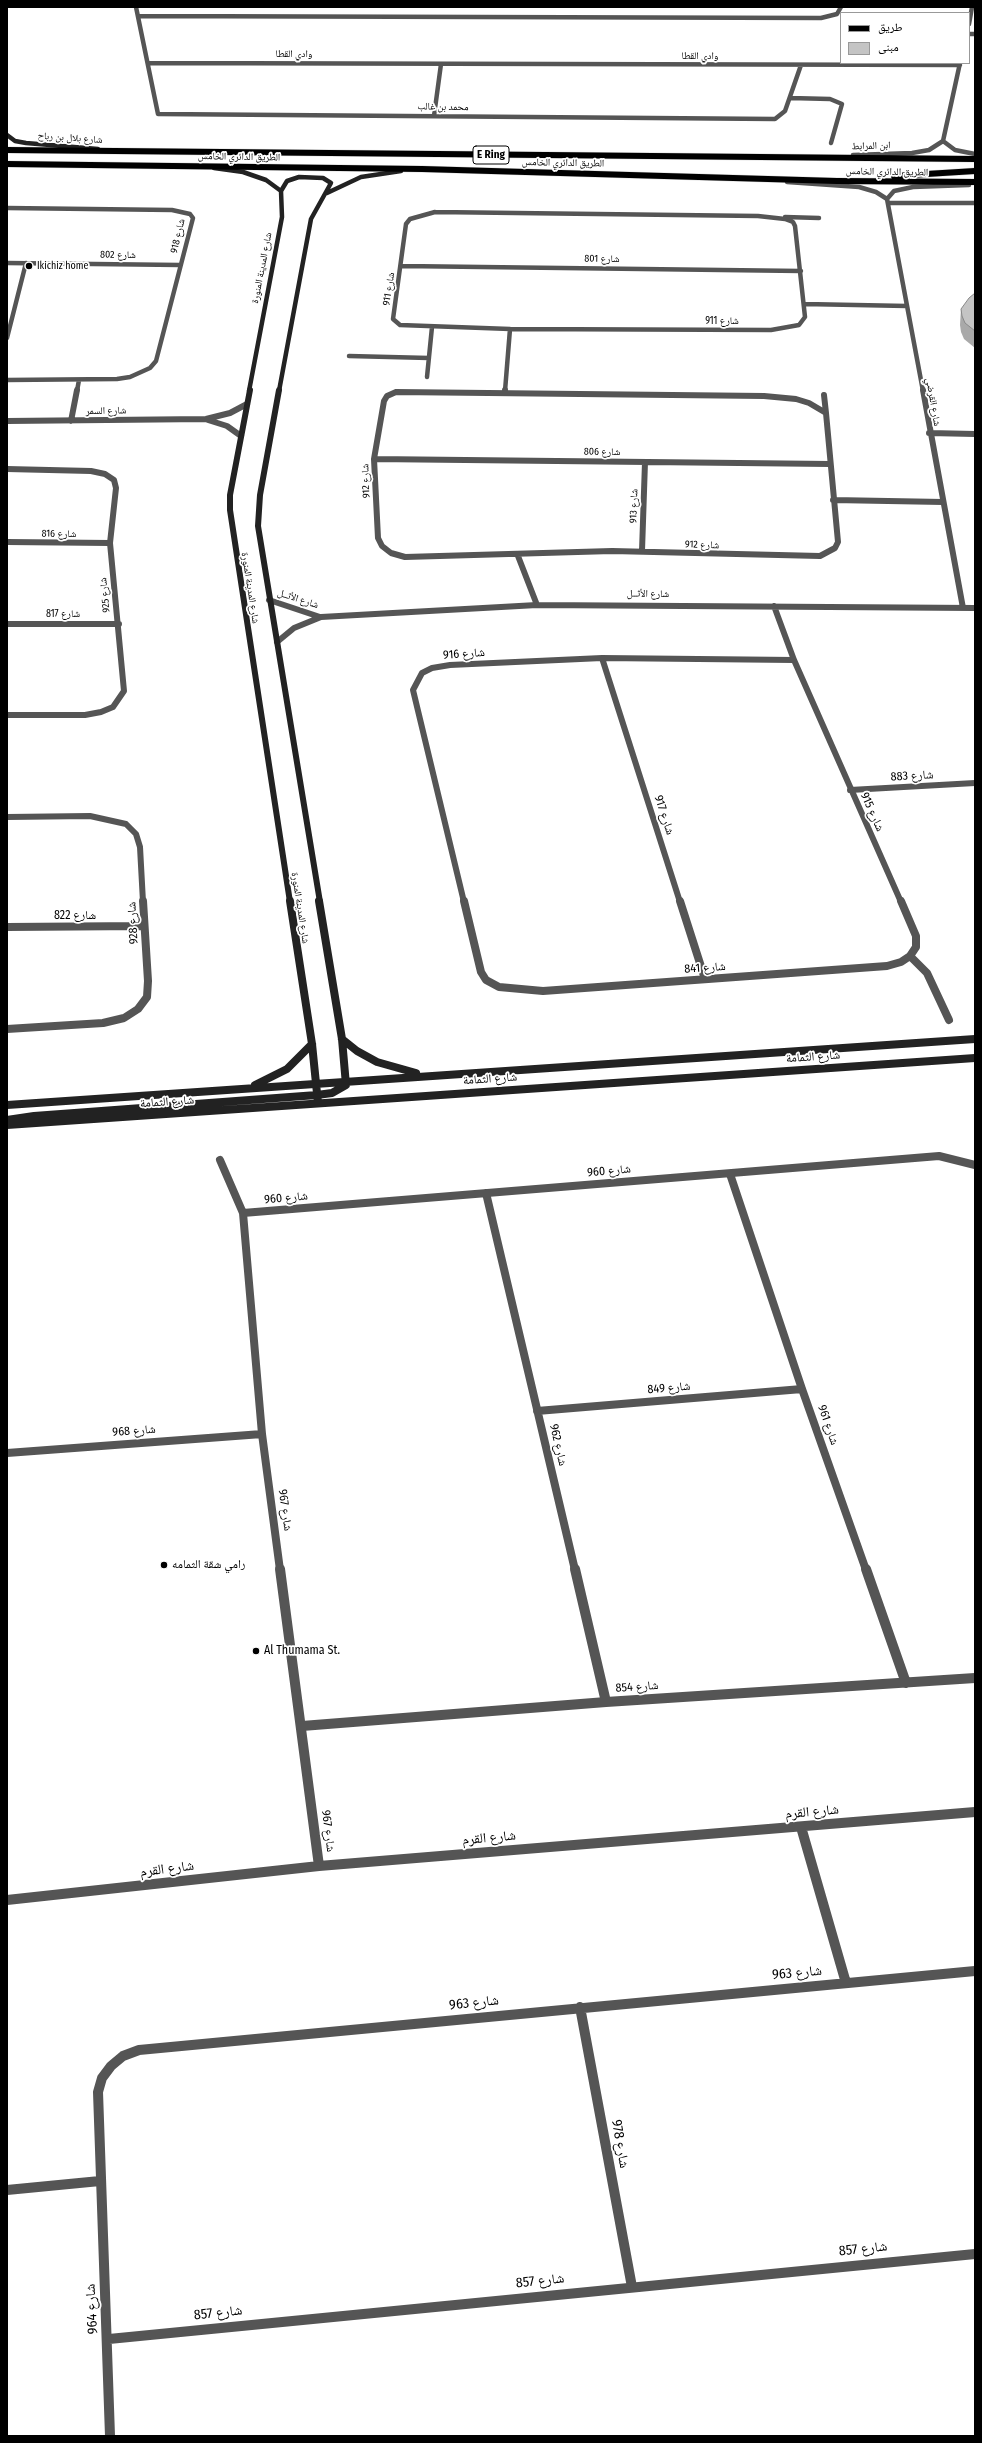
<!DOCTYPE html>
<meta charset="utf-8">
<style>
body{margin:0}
#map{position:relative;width:982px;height:2443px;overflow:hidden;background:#fff;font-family:"Fira Sans Condensed","Noto Naskh Arabic",sans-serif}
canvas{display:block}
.frame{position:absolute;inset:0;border:8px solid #000;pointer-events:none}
.legend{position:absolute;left:840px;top:12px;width:130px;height:52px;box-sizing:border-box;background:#fff;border:1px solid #999;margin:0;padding:5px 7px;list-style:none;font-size:12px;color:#000}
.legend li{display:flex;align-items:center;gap:8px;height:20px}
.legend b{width:20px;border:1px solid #999}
</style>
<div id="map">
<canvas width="982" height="2443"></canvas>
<div class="frame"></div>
<ul class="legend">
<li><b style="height:5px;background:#000"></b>طريق</li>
<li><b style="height:11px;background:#c4c4c4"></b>مبنى</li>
</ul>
</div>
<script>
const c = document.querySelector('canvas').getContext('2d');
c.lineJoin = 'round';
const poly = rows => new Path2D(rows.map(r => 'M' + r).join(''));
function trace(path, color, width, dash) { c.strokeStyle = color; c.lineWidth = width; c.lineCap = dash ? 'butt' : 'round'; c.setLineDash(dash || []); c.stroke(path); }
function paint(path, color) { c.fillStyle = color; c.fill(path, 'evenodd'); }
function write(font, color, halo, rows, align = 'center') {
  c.font = font + ' "Fira Sans Condensed","Noto Naskh Arabic",sans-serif'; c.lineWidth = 3.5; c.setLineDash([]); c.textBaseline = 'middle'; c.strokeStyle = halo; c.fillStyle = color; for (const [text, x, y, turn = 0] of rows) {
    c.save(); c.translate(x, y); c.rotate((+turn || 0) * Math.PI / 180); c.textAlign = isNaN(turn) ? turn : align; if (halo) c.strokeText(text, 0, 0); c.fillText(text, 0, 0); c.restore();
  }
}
const primary = poly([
 [7,150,975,159],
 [7,164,422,169,837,181,975,182],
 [894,176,975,171]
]);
trace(primary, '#dbdbdb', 7);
trace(poly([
 [136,7,158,114,775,119,785,111,801,65],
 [138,16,821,18,837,14,841,7],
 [969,24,972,7],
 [969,34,975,34],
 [148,63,960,65],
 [790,98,830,99,842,104,831,143],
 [434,116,441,64],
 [943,141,955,150,975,154],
 [853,155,912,153,929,150,943,141,960,63],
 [787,182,859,187,876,192,887,199,923,391],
 [887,199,894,191,913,187,969,185],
 [888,203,975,203],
 [7,208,172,210,190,214,193,218,156,361,150,368,130,377,117,379,7,380],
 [435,212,758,216,785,219,793,222,795,226,805,317,799,325,771,330,510,329,400,325,393,319,406,224,410,219,435,212],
 [785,217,819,218],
 [7,263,180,265],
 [402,266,801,271],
 [804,304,907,306],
 [7,338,26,263],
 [349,356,429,358],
 [427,377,432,327],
 [77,391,79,380],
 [505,391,510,329]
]), '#555', 4.5);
trace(poly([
 [923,390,963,608],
 [396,392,764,396,796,399,809,403,826,413,838,542,835,548,820,556,612,551,405,557,391,553,382,546,378,538,374,459,384,401,387,396,396,392],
 [505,392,505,390],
 [824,395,826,413],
 [208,420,227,426,241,436],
 [7,421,206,419,230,413,247,404],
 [71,421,77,390],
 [929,433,975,434],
 [374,459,830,464],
 [7,469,91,471,105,474,114,480,116,488,110,543,124,691,113,707,101,712,85,715,7,715],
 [833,500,943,502],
 [7,542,110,543],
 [642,551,645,462],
 [518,556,537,605],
 [269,600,320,617],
 [774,606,794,660],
 [7,624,119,624],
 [277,642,294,628,321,617,537,605,975,608],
 [602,658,680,902],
 [794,660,901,902],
 [850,790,975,783],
 [7,817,90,816,126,824,136,834,140,847,143,902],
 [464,902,413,690,422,673,432,668,450,665,602,658,794,660]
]), '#555', 6);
trace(poly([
 [464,901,481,972,486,980,499,987,543,991,887,966,901,962,910,956,916,947,916,936,901,901],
 [680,901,705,979],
 [7,927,144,926],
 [910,956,927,973,949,1020],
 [7,1029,103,1023,124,1018,138,1009,147,997,148,981,143,901],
 [220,1160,243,1213,262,1434,280,1570],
 [730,1174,802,1389,866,1570],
 [486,1193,575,1570],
 [243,1213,939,1156,975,1165],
 [537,1411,802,1389],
 [7,1453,262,1434]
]), '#555', 8);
trace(poly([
 [280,1569,319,1866],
 [575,1569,606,1702],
 [866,1569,906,1683],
 [302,1726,606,1702,975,1678],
 [801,1827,846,1983],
 [7,1900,319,1866,975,1812],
 [580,2007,632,2287],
 [7,2190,100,2181],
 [109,2339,975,2254],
 [110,2436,98,2092,102,2078,111,2066,123,2056,139,2050,975,1971]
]), '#555', 10);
trace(poly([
 [7,135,15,141,26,143,98,149],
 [214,168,243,172,266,180,281,191,282,217,249,391],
 [327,193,361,177,401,171],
 [279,391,311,219,331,183,323,178,299,177,287,181,281,191]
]), '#222', 4.5);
trace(poly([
 [250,390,230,495,230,510,290,902],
 [279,390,260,495,258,526,320,902]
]), '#222', 6);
trace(poly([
 [290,901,312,1044,318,1103],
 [342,1039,357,1051,377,1062,416,1073],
 [255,1085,287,1069,312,1044],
 [7,1105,975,1039],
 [7,1120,34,1116,317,1095,332,1093,346,1085,342,1039,319,901],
 [7,1125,975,1058]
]), '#222', 8);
trace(primary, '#000', 6);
paint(poly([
 [975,293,975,348,964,339,961,332,960,325,961,309]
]), '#a9a9a9');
const building = poly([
 [975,293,975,331,965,323,962,316,961,309,969,298,975,293]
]);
paint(building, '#c4c4c4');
trace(building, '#898989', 1);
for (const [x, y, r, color] of [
 [29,266,4,"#000"],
 [164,1565,4,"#000"],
 [256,1651,4,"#000"]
]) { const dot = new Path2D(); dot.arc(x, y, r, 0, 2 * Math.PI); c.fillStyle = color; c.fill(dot); trace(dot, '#fff', 1.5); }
write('10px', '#000', '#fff', [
 ["وادي القطا",294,54],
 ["وادي القطا",700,56],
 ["محمد بن غالب",443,107,1],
 ["شارع بلال بن رباح",70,138,4],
 ["ابن المرابط",871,146,-2],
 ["الطريق الدائري الخامس",239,157,1],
 ["الطريق الدائري الخامس",563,163,1],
 ["الطريق الدائري الخامس",887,172,1],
 ["شارع 918",178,236,-77],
 ["شارع 802",118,255,1],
 ["شارع 801",602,259,1],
 ["شارع المدينة المنورة",262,268,-79],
 ["شارع 911",389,289,-81],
 ["شارع 911",722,321],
 ["شارع القرضي",933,402,80],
 ["شارع السمر",106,411,-1],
 ["شارع 806",602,452,1],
 ["شارع 912",366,481,-92],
 ["شارع 913",634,506,-88],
 ["شارع 816",59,534,1],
 ["شارع 912",702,545,2],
 ["شارع المدينة المنورة",250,588,81],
 ["شارع الأثــل",648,594,1],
 ["شارع 925",105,595,-96],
 ["شارع الأثــل",298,599,18],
 ["شارع 817",63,614],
 ["شارع المدينة المنورة",300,908,81]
]);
write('10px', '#000', '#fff', [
 ["Ikichiz home",37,266]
], 'left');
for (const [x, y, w] of [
 [491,155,36]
]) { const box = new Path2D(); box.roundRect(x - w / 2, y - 9, w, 18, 3); c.fillStyle = '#fff'; c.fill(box); trace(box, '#000', 1); }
write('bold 11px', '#000', null, [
 ["E Ring",491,155]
]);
write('12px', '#000', '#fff', [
 ["شارع 916",464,654,-4],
 ["شارع 883",912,776,-3],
 ["شارع 915",872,812,66],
 ["شارع 917",664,815,72],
 ["شارع 822",75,916],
 ["شارع 928",133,923,-93],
 ["شارع 841",705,968,-4],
 ["شارع الثمامة",813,1057,-4],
 ["شارع الثمامة",490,1079,-4],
 ["شارع الثمامة",167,1102,-4],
 ["شارع 960",609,1171,-5],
 ["شارع 960",286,1198,-5],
 ["شارع 849",669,1388,-5],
 ["شارع 961",828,1425,71],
 ["شارع 968",134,1431,-4],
 ["شارع 962",558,1445,77],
 ["شارع 967",285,1510,82],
 ["شارع 854",637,1687,-4],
 ["شارع 967",328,1831,83]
]);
write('12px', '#000', '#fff', [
 ["رامي شقة الثمامه",172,1565],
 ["Al Thumama St.",264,1651]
], 'left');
write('14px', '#000', '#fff', [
 ["شارع القرم",812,1812,-5],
 ["شارع القرم",489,1838,-5],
 ["شارع القرم",167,1869,-7],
 ["شارع 963",797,1973,-5],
 ["شارع 963",474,2003,-6],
 ["شارع 978",620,2144,80],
 ["شارع 857",863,2249,-6],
 ["شارع 857",540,2281,-6],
 ["شارع 964",92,2309,-93],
 ["شارع 857",218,2313,-6]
]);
</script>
